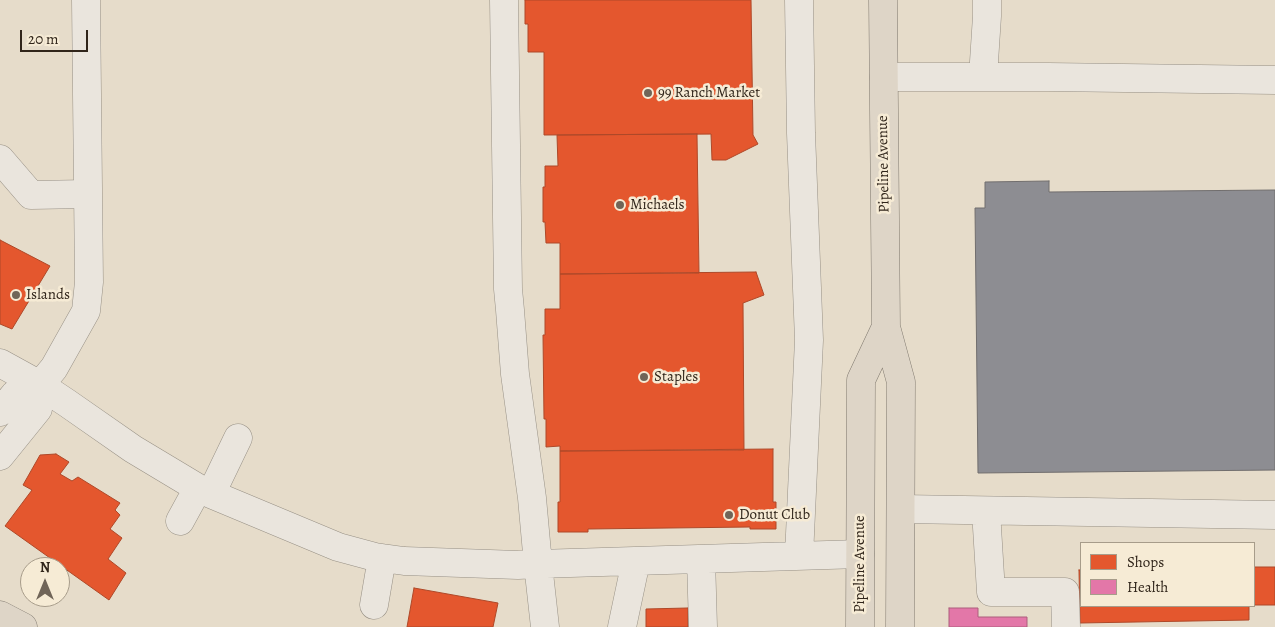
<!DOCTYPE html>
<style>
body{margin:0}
#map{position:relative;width:1275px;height:627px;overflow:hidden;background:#e6dcca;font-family:Alegreya,serif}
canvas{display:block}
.legend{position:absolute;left:1080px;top:542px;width:175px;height:65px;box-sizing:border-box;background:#f6ebd5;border:1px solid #a79c8a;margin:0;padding:6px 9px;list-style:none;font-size:15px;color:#30251a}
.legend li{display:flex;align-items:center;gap:10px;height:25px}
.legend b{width:25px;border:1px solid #a79c8a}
.north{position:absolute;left:20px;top:557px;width:50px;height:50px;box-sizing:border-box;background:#f6ebd5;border:1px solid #a79c8a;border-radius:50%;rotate:0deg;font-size:14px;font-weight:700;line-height:20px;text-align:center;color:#30251a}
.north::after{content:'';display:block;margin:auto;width:18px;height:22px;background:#706558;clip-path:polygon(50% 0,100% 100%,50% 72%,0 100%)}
.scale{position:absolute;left:20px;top:30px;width:68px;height:22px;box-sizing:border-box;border:2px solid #30251a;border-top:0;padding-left:6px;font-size:15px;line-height:18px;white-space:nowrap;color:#30251a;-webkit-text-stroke:4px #f6ebd5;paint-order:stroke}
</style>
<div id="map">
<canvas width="1275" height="627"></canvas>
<ul class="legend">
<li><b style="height:14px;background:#e4572e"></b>Shops</li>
<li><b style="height:14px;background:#e377a8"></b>Health</li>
</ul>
<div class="north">N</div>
<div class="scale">20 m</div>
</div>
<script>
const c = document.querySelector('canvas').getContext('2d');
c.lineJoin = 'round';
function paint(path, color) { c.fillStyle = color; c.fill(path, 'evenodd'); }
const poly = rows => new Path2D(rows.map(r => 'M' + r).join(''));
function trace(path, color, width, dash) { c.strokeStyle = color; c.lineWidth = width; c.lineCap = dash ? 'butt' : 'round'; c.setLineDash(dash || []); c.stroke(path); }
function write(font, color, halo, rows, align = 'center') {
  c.font = font + ' Alegreya,serif'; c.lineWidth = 5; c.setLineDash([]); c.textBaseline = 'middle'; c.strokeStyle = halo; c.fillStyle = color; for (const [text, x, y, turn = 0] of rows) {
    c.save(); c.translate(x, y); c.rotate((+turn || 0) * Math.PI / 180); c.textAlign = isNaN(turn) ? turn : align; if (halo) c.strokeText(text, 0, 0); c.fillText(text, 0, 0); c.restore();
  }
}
const shops = poly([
 [525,0,751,0,753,135,758,144,726,160,712,160,711,134,544,135,544,52,528,52,528,24,525,24,525,0],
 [697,134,699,273,560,274,560,243,546,243,545,222,543,222,543,187,545,187,545,166,558,166,557,135,697,134],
 [0,240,50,266,12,329,0,324,0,240],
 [756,272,764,295,743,303,744,450,560,451,560,446,546,447,546,419,544,419,543,335,545,335,545,309,560,309,560,274,756,272],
 [773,449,773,502,776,502,776,529,750,529,750,527,588,529,588,532,558,532,558,502,560,502,560,451,773,449],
 [56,454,69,462,60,474,72,481,78,477,120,503,115,510,120,515,110,529,122,538,108,559,126,573,109,600,5,526,32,490,23,485,40,455,56,454],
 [1254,567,1275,567,1275,605,1254,605,1254,567],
 [1079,570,1081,570,1081,606,1249,606,1249,620,1080,623,1079,570],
 [414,588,498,603,493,627,407,627,414,588],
 [688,608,688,627,646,627,646,609,688,608]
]);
paint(shops, '#e4572e');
trace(shops, '#ae4828', 1);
const health = poly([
 [949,608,978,608,978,617,1027,617,1027,627,949,627,949,608]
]);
paint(health, '#e377a8');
trace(health, '#ad5e7d', 1);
const industry = poly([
 [1049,181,1049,192,1275,190,1275,470,978,473,975,208,985,208,985,182,1049,181]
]);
paint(industry, '#8d8d92');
trace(industry, '#716e6e', 1);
const minor = poly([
 [504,0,508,289,510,310,515,374,532,498,538,564,860,554],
 [799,0,801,133,809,340,799,556],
 [884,77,1048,77,1275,80],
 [983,77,987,16,987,0],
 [0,159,31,195,87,194],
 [0,363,40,385,67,403,133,449,198,488,211,494,338,547,375,557,404,561,518,565,538,564,545,627],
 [0,412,15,394,40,385,54,368,86,311,89,282,86,0],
 [0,456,38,409,40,385],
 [211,494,238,438],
 [901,509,1275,515],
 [986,511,991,592,1065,592,1066,627],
 [180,521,198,488],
 [701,559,703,627],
 [374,605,382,558],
 [622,627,636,561]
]);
const major = poly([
 [883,0,886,327,901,382,900,627],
 [0,615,23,627],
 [860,627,861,380,886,327]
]);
trace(minor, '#979085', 29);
trace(major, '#7e776d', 29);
trace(minor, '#eae5dd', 28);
trace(major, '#ded5c7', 28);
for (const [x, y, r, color] of [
 [648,93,5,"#706558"],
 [620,205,5,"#706558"],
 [16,295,5,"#706558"],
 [644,377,5,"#706558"],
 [729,515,5,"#706558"]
]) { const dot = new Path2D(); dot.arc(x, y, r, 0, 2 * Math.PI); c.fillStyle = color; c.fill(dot); trace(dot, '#f6ebd5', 2); }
write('15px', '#30251a', '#f6ebd5', [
 ["99 Ranch Market",658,93],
 ["Michaels",630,205],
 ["Islands",26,295],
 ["Staples",654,377],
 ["Donut Club",739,515]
], 'left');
write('15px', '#30251a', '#f6ebd5', [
 ["Pipeline Avenue",884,164,-91],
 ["Pipeline Avenue",860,564,-90]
]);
</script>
